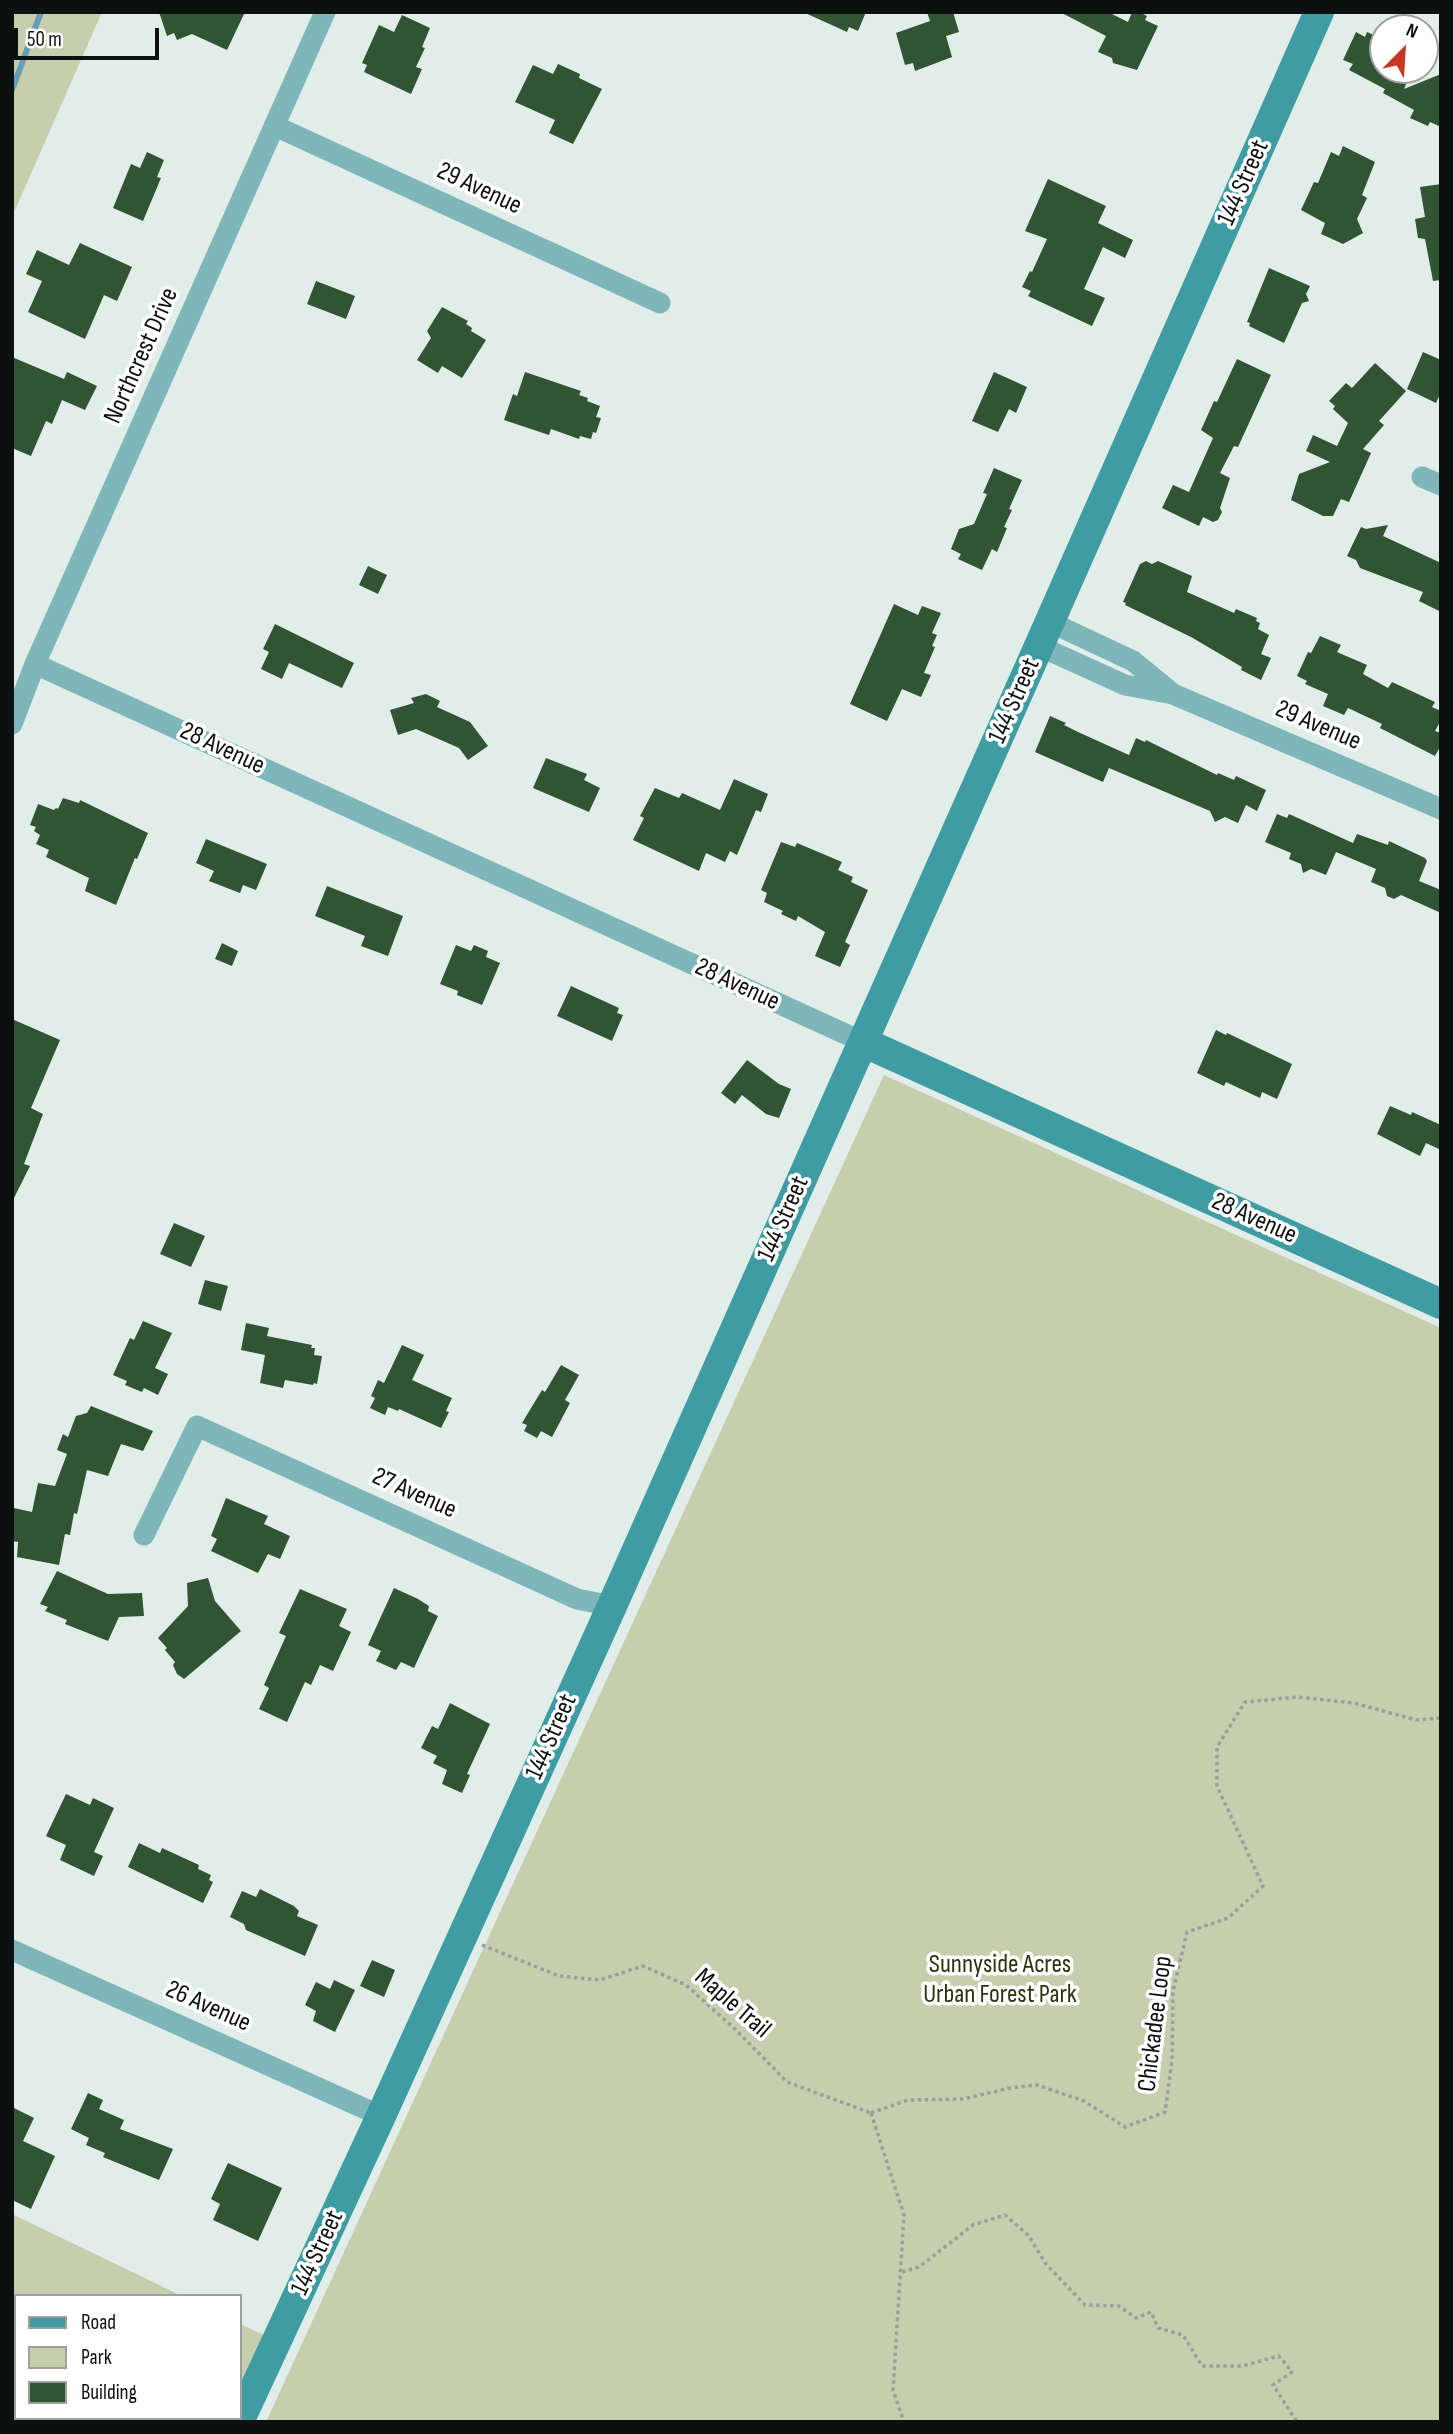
<!DOCTYPE html>
<style>
body{margin:0}
#map{position:relative;width:1453px;height:2434px;overflow:hidden;background:#e1ede9;font-family:"Sofia Sans Condensed",sans-serif}
canvas{display:block}
.frame{position:absolute;inset:0;border:14px solid #0c100f;pointer-events:none}
.legend{position:absolute;left:14px;top:2294px;width:228px;height:126px;box-sizing:border-box;background:#fff;border:2px solid #9e9f9f;margin:0;padding:9px 12px;list-style:none;font-size:21px;color:#0c100f}
.legend li{display:flex;align-items:center;gap:14px;height:35px}
.legend b{width:35px;border:2px solid #9e9f9f}
.north{position:absolute;left:1369px;top:14px;width:70px;height:70px;box-sizing:border-box;background:#fff;border:2px solid #9e9f9f;border-radius:50%;rotate:24deg;font-size:19px;font-weight:700;line-height:28px;text-align:center;color:#0c100f}
.north::after{content:'';display:block;margin:auto;width:24px;height:32px;background:#c63a23;clip-path:polygon(50% 0,100% 100%,50% 72%,0 100%)}
.scale{position:absolute;left:14px;top:28px;width:145px;height:32px;box-sizing:border-box;border:4px solid #0c100f;border-top:0;padding-left:9px;font-size:21px;line-height:24px;white-space:nowrap;color:#0c100f;-webkit-text-stroke:5px #fff;paint-order:stroke}
</style>
<div id="map">
<canvas width="1453" height="2434"></canvas>
<div class="frame"></div>
<ul class="legend">
<li><b style="height:9px;background:#3f9ca3"></b>Road</li>
<li><b style="height:19px;background:#c7ceae"></b>Park</li>
<li><b style="height:19px;background:#315433"></b>Building</li>
</ul>
<div class="north">N</div>
<div class="scale">50 m</div>
</div>
<script>
const c = document.querySelector('canvas').getContext('2d');
c.lineJoin = 'round';
function paint(path, color) { c.fillStyle = color; c.fill(path, 'evenodd'); }
const poly = rows => new Path2D(rows.map(r => 'M' + r).join(''));
function trace(path, color, width, dash) { c.strokeStyle = color; c.lineWidth = width; c.lineCap = dash ? 'butt' : 'round'; c.setLineDash(dash || []); c.stroke(path); }
function write(font, color, halo, rows, align = 'center') {
  c.font = font + ' "Sofia Sans Condensed",sans-serif'; c.lineWidth = 7; c.setLineDash([]); c.textBaseline = 'middle'; c.strokeStyle = halo; c.fillStyle = color; for (const [text, x, y, turn = 0] of rows) {
    c.save(); c.translate(x, y); c.rotate((+turn || 0) * Math.PI / 180); c.textAlign = isNaN(turn) ? turn : align; if (halo) c.strokeText(text, 0, 0); c.fillText(text, 0, 0); c.restore();
  }
}
paint(poly([
 [12,12,102,12,12,217],
 [884,1075,1441,1328,1441,2422,266,2422],
 [12,2214,182,2296,16,2296,16,2309,12,2307],
 [240,2324,264,2335,240,2387]
]), '#c7ceae');
trace(poly([
 [12,90,41,12]
]), '#689db7', 6);
paint(poly([
 [159,12,245,12,227,50,192,34,177,40,174,33,167,36],
 [803,12,866,12,858,31,849,27,847,32],
 [927,12,953,12,959,32,946,36,952,57,915,71,913,63,905,65,896,33,930,21],
 [1060,12,1108,12,1128,22,1132,12,1139,12,1147,16,1145,20,1158,26,1137,70,1113,63,1112,58,1098,52,1106,36],
 [402,15,430,28,422,47,425,48,416,67,422,69,411,94,364,72,367,65,362,63,379,25,394,32],
 [1356,32,1365,37,1367,32,1383,39,1383,70,1412,70,1404,89,1441,74,1441,127,1430,122,1428,126,1410,118,1414,110,1383,93,1385,89,1349,70,1353,64,1343,60],
 [558,64,580,74,579,78,602,89,573,144,549,133,555,120,515,102,533,65,553,74],
 [1343,146,1375,162,1362,195,1367,198,1357,219,1363,233,1343,244,1321,234,1325,223,1301,210,1314,182,1318,183,1331,152,1339,156],
 [147,152,164,160,157,177,161,178,143,221,113,208,131,164,140,168],
 [1048,179,1106,206,1098,223,1133,240,1125,258,1103,247,1084,289,1105,298,1092,326,1028,296,1031,291,1022,287,1030,271,1032,272,1047,239,1025,231],
 [1441,184,1441,280,1433,281,1425,239,1418,238,1415,219,1425,217,1420,187],
 [80,243,132,267,117,301,104,295,85,339,28,312,42,281,26,274,37,250,69,265],
 [1269,268,1310,286,1306,294,1309,301,1302,303,1284,343,1249,326,1250,323,1247,322],
 [316,281,355,296,346,319,307,304],
 [442,307,468,321,466,324,472,328,471,331,486,340,462,378,442,366,438,373,417,360,431,338,427,331],
 [1423,352,1441,360,1441,392,1436,403,1407,389],
 [12,357,64,379,67,372,97,386,85,410,62,400,52,424,46,421,31,456,12,448],
 [1237,359,1271,375,1238,447,1234,446,1220,473,1230,478,1220,508,1222,512,1218,520,1213,522,1203,517,1199,526,1162,508,1173,485,1189,492,1213,438,1201,430,1214,401,1217,402],
 [1375,363,1406,391,1379,421,1384,425,1363,449,1371,453,1349,502,1341,499,1333,516,1323,516,1291,500,1299,474,1330,462,1306,451,1313,435,1337,446,1348,423,1333,409,1335,406,1329,401,1346,383,1352,388],
 [525,372,581,391,579,395,588,398,587,401,600,406,596,417,601,418,596,433,593,432,591,439,580,436,579,439,551,429,549,435,504,420,513,394,517,396],
 [994,372,1027,387,1016,413,1009,409,998,432,972,421],
 [994,468,1022,480,1009,509,1012,510,1004,527,1007,528,997,552,992,549,982,570,958,559,961,554,951,549,959,529,974,524,987,494,983,493],
 [1388,525,1383,536,1441,563,1441,612,1419,601,1423,592,1360,568,1356,560,1347,556,1361,527,1366,529],
 [1146,561,1152,564,1158,561,1192,576,1187,592,1234,613,1236,609,1257,618,1256,621,1260,623,1258,629,1269,635,1261,654,1271,658,1261,680,1241,670,1242,667,1191,637,1125,605,1126,603,1123,602,1140,564],
 [368,566,387,575,378,594,359,585],
 [894,604,918,615,922,606,941,613,932,633,937,635,932,646,935,647,924,673,931,675,921,697,902,689,887,721,850,704],
 [275,624,354,663,342,688,289,663,282,679,261,669,269,652,263,649],
 [1320,636,1341,645,1337,652,1367,665,1363,674,1388,688,1392,682,1435,702,1432,707,1441,711,1441,720,1435,731,1441,733,1441,745,1435,756,1380,728,1382,724,1348,708,1344,715,1323,706,1328,694,1305,684,1307,681,1297,676,1308,652,1311,653],
 [426,694,440,701,437,707,470,722,488,746,468,760,459,748,416,729,398,735,390,710,414,703,411,698],
 [1050,716,1066,723,1064,725,1078,732,1129,755,1136,738,1145,742,1146,740,1217,775,1218,773,1234,780,1236,776,1266,790,1257,811,1246,805,1238,823,1225,817,1215,822,1210,811,1109,768,1103,782,1035,752],
 [546,758,587,774,584,780,600,788,589,812,533,788],
 [734,779,768,794,761,812,756,810,737,855,730,851,725,862,706,853,699,871,633,840,644,818,640,816,655,788,679,798,682,793,720,810],
 [63,798,79,803,80,800,148,833,137,859,135,858,116,905,85,891,89,878,46,857,49,850,36,844,40,835,34,831,36,827,30,825,38,804,54,810,56,808,58,809],
 [1277,814,1287,818,1289,814,1353,843,1357,834,1388,845,1389,841,1425,858,1427,861,1419,881,1441,890,1441,913,1401,895,1394,899,1387,896,1385,888,1371,882,1376,869,1336,852,1326,875,1311,869,1303,873,1301,864,1289,859,1291,853,1265,842],
 [206,839,267,864,256,890,243,885,240,893,209,881,214,871,196,863],
 [781,842,795,847,797,843,842,862,838,870,853,877,851,882,868,890,845,942,850,945,840,967,815,956,825,932,798,916,796,921,781,914,783,911,764,902,767,893,761,890],
 [327,886,403,916,388,956,361,946,365,936,315,916],
 [222,943,238,951,232,966,215,959],
 [456,945,471,951,474,945,488,951,486,957,500,963,482,1005,457,995,458,991,440,984],
 [571,986,619,1008,617,1013,623,1015,612,1041,557,1016],
 [12,1019,60,1040,31,1108,43,1114,24,1164,30,1166,12,1202],
 [1216,1030,1226,1035,1227,1033,1292,1064,1277,1099,1262,1092,1260,1098,1226,1082,1224,1086,1197,1073],
 [747,1060,779,1084,791,1089,779,1118,766,1114,742,1095,735,1104,721,1093],
 [1390,1106,1411,1115,1412,1112,1441,1125,1441,1150,1426,1143,1420,1156,1377,1134],
 [174,1223,205,1236,191,1267,160,1254],
 [205,1280,228,1286,221,1311,198,1304],
 [143,1321,172,1333,155,1368,168,1374,158,1395,144,1388,142,1392,125,1385,127,1381,113,1375,130,1338,134,1340],
 [246,1323,269,1328,267,1336,312,1345,311,1348,315,1348,314,1355,322,1356,317,1384,314,1383,313,1385,285,1380,283,1388,260,1383,265,1355,241,1350],
 [402,1345,424,1355,412,1380,452,1398,446,1411,449,1412,441,1428,399,1409,398,1411,388,1407,385,1415,370,1408,375,1398,371,1396,378,1380,384,1383],
 [561,1365,579,1375,565,1400,570,1403,552,1437,541,1431,537,1438,524,1431,527,1425,522,1423,542,1390,545,1392],
 [91,1406,153,1431,143,1451,121,1444,108,1476,87,1470,77,1514,74,1513,70,1535,65,1534,59,1565,17,1557,18,1542,12,1541,14,1508,32,1512,38,1483,55,1486,67,1454,57,1450,63,1434,68,1437,76,1416,87,1413],
 [226,1498,268,1516,264,1524,290,1536,280,1559,268,1554,258,1573,211,1551,217,1539,211,1536],
 [57,1571,108,1594,142,1593,144,1616,119,1617,108,1641,65,1624,67,1620,45,1611,48,1607,40,1604],
 [208,1578,215,1601,241,1631,184,1679,177,1674,173,1665,175,1662,165,1650,167,1648,158,1638,188,1606,187,1583],
 [394,1588,418,1599,429,1606,428,1611,438,1616,414,1668,401,1662,396,1670,376,1661,381,1651,368,1645],
 [300,1589,347,1609,339,1626,351,1632,333,1671,320,1665,311,1685,305,1682,287,1722,259,1709,269,1688,264,1685,286,1636,279,1633],
 [450,1703,490,1724,467,1774,470,1775,462,1793,442,1784,447,1770,433,1763,437,1756,421,1748,432,1726,438,1729],
 [66,1794,90,1805,93,1798,114,1808,94,1852,103,1856,94,1876,60,1860,66,1845,46,1836],
 [139,1843,160,1853,162,1848,199,1865,198,1869,211,1875,209,1880,213,1882,203,1903,128,1867],
 [260,1889,294,1906,299,1911,297,1916,318,1925,305,1956,246,1930,244,1924,230,1917,242,1891,256,1897],
 [372,1960,395,1970,384,1997,360,1986],
 [334,1980,355,1990,335,2032,313,2021,316,2011,305,2005,316,1982,330,1989],
 [88,2093,103,2100,99,2109,124,2120,120,2129,173,2149,159,2180,103,2157,105,2153,86,2145,89,2138,71,2129],
 [12,2107,34,2118,23,2141,55,2156,31,2209,12,2200],
 [228,2163,282,2188,258,2241,213,2220,220,2204,211,2199]
]), '#315433');
trace(poly([
 [482,1945,559,1976,600,1980,643,1966,686,1985,735,2029,787,2082,871,2113],
 [871,2113,908,2100,963,2099,1010,2088,1037,2085,1084,2101,1125,2127,1165,2112,1172,2061,1173,1991,1187,1932,1228,1918,1263,1886,1217,1786,1217,1747,1245,1702,1297,1697,1354,1703,1416,1720,1441,1718],
 [871,2113,904,2215,893,2390,904,2422],
 [902,2272,919,2267,973,2225,1005,2215,1028,2235,1046,2264,1085,2305,1119,2306,1136,2318,1151,2312,1158,2328,1183,2335,1202,2366,1242,2366,1279,2356,1292,2372,1273,2385,1297,2422]
]), '#97a09d', 3.5, [3.5, 3.5]);
trace(poly([
 [275,126,660,303],
 [1422,477,1441,485],
 [1050,622,1133,661,1172,693],
 [1039,646,1125,685,1173,694,1441,809],
 [35,664,863,1042],
 [12,724,35,664,325,12],
 [144,1535,197,1426,577,1599,612,1606],
 [12,1950,381,2116]
]), '#7fb6ba', 21);
trace(poly([
 [863,1042,1441,1304],
 [239,2422,381,2116,612,1606,1039,646,1319,12]
]), '#3f9ca3', 30);
write('26px', '#0c100f', '#fff', [
 ["144 Street",1244,183,-66],
 ["29 Avenue",479,189,25],
 ["Northcrest Drive",142,356,-66],
 ["144 Street",1015,701,-66],
 ["29 Avenue",1318,726,23],
 ["28 Avenue",222,749,25],
 ["28 Avenue",737,985,25],
 ["144 Street",784,1219,-66],
 ["28 Avenue",1254,1219,24],
 ["27 Avenue",414,1494,24],
 ["144 Street",552,1737,-66],
 ["Maple Trail",732,2004,41],
 ["26 Avenue",208,2007,24],
 ["Chickadee Loop",1156,2024,-83],
 ["144 Street",318,2253,-65]
]);
write('26px', '#2d320b', '#fff', [
 ["Sunnyside Acres",1000,1965],
 ["Urban Forest Park",1000,1995]
]);
</script>
